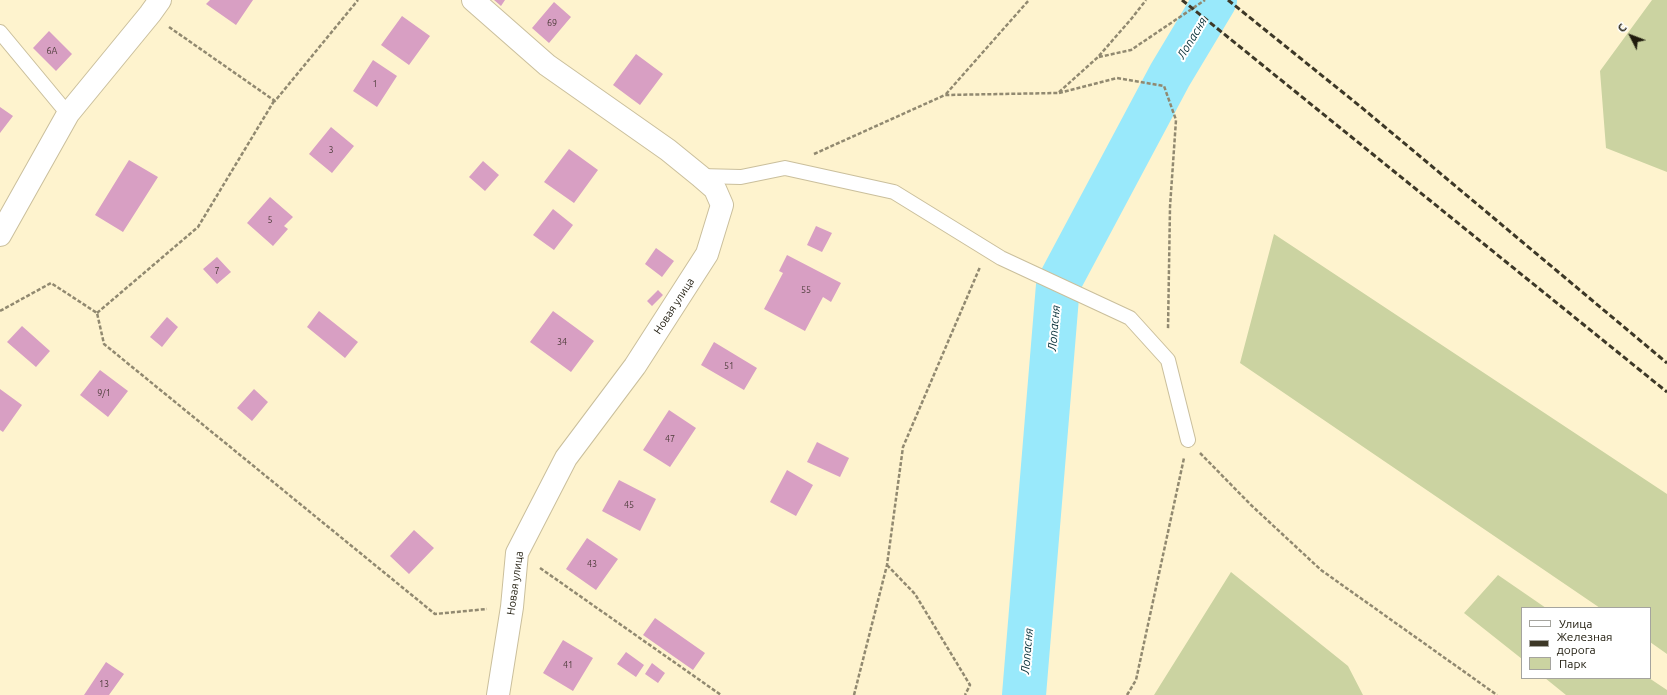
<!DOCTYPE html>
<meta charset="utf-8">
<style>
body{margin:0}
#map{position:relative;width:1667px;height:695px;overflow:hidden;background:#fef3ce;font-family:Ubuntu,sans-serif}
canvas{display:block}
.legend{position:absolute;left:1521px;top:607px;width:130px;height:72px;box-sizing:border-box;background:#fff;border:1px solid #a5a49e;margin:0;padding:5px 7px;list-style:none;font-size:12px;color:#1f1b0d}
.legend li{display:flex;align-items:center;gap:8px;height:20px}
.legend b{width:20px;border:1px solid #a5a49e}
.north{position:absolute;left:1611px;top:16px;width:40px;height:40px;-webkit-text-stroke:3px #fff;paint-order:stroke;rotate:312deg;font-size:11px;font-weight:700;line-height:16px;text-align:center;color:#1f1b0d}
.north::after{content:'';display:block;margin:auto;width:14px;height:18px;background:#1f1b0d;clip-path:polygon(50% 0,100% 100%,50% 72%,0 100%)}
</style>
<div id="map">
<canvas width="1667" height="695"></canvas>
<ul class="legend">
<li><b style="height:5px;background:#fff"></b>Улица</li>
<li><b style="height:5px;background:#3d3827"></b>Железная дорога</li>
<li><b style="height:11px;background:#cbd3a1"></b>Парк</li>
</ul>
<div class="north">С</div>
</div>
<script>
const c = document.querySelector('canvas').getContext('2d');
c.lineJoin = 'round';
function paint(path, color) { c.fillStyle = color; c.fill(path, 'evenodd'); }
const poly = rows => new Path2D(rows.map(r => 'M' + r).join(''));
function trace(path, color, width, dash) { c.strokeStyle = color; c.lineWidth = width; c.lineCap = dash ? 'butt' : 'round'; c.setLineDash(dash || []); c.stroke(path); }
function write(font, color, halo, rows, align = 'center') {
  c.font = font + ' Ubuntu,sans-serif'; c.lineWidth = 4; c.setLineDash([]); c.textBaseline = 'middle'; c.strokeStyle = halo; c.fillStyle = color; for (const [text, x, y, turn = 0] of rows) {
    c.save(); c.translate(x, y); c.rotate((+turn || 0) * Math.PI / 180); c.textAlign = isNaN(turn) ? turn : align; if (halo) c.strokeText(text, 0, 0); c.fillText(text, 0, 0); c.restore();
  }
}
paint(poly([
 [1652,0,1667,0,1667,172,1606,148,1600,71],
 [1274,234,1667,494,1667,654,1650,642,1650,608,1600,608,1240,363],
 [1231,572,1348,666,1363,695,1154,695],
 [1498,575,1546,608,1522,608,1522,659,1464,613],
 [1545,678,1649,678,1667,690,1667,695,1566,695]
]), '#cbd3a1');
trace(poly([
 [1024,695,1058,285,1170,75,1215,0]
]), '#99e9fb', 44);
paint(poly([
 [210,0,253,0,236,25,206,4],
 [494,0,505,0,501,6],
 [554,2,571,17,549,43,532,28],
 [402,16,430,36,409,65,381,45],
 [49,31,72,54,56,71,33,48],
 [636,54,663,74,640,105,613,85],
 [373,60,397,76,377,107,353,91],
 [0,107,13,116,0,133],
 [331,127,354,146,332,173,309,154],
 [569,149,598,170,574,203,544,182],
 [129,160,158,177,123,232,95,215],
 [483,161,499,175,485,191,469,177],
 [270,197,293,217,284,226,288,229,273,246,247,223],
 [553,209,573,225,554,250,533,235],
 [816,226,832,233,822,252,807,245],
 [656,248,674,261,662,277,645,264],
 [787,255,841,283,831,302,823,297,805,331,764,309,783,273,779,271],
 [217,257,231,272,217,284,203,269],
 [658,290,663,295,652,306,647,301],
 [319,311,358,342,345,358,307,327],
 [553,311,594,341,571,372,530,342],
 [167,317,178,327,162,347,150,337],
 [22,326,50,351,36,367,7,342],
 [714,342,757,368,744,390,701,365],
 [100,370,128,391,108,417,80,395],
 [0,389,22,405,3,432,0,430],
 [254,389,268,402,252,421,237,408],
 [669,410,696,428,670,467,643,450],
 [817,442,849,458,840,477,807,462],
 [787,470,813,485,796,516,770,502],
 [619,480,656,499,640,531,602,511],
 [414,530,434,548,409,574,390,556],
 [587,538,618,559,596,590,566,569],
 [655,618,705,653,693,670,643,635],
 [563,640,593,658,573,691,543,673],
 [626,652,644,665,636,677,617,664],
 [106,662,124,674,109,695,84,695],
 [652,663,665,673,658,683,645,674]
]), '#d89fc3');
const lane = poly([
 [0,32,68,114],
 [700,176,741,177,785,168,894,192,1001,258,1130,318,1168,360,1188,440]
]);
const street = poly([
 [473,0,547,65,668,150,700,176,715,189,722,205,707,254,635,366,566,458,517,553,512,607,498,695],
 [0,235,68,114,150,14,160,0]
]);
trace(lane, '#cabf9c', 16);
trace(street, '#cabf9c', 24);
trace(poly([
 [169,27,275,101,358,0],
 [1099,57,1131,50,1205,0],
 [1059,93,1117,78,1164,86,1176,120,1170,207,1168,330],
 [946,94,1029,0],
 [814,154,945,95,1058,93,1098,57,1132,18,1146,0],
 [0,311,51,283,97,313,104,344,435,614,487,609],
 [97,313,198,227,274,101],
 [1200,453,1251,505,1321,570,1497,695],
 [887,565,915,594,970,685,965,695],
 [540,568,721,695],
 [854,695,887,565,903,447,980,267],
 [1127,695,1136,680,1184,458]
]), '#918970', 2.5, [4, 2]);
trace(lane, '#fff', 14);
trace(street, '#fff', 22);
trace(poly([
 [1182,0,1667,392],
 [1228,0,1361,107,1667,363]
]), '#3d3827', 3, [6, 3]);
write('9px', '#4d3c3a', null, [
 ["69",552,23],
 ["6А",52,51],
 ["1",375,84],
 ["3",331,150],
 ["5",270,220],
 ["7",217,271],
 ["55",806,290],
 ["34",562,342],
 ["51",729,366],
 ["9/1",104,393],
 ["47",670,439],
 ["45",629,505],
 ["43",592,564],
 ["41",568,665],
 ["13",104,684]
]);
write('11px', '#1f1b0d', '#fff', [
 ["Новая улица",674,306,-57],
 ["Новая улица",515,583,-82]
]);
write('italic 12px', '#093139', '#fff', [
 ["Лопасня",1192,38,-59],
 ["Лопасня",1054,328,-85],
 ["Лопасня",1027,651,-85]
]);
</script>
